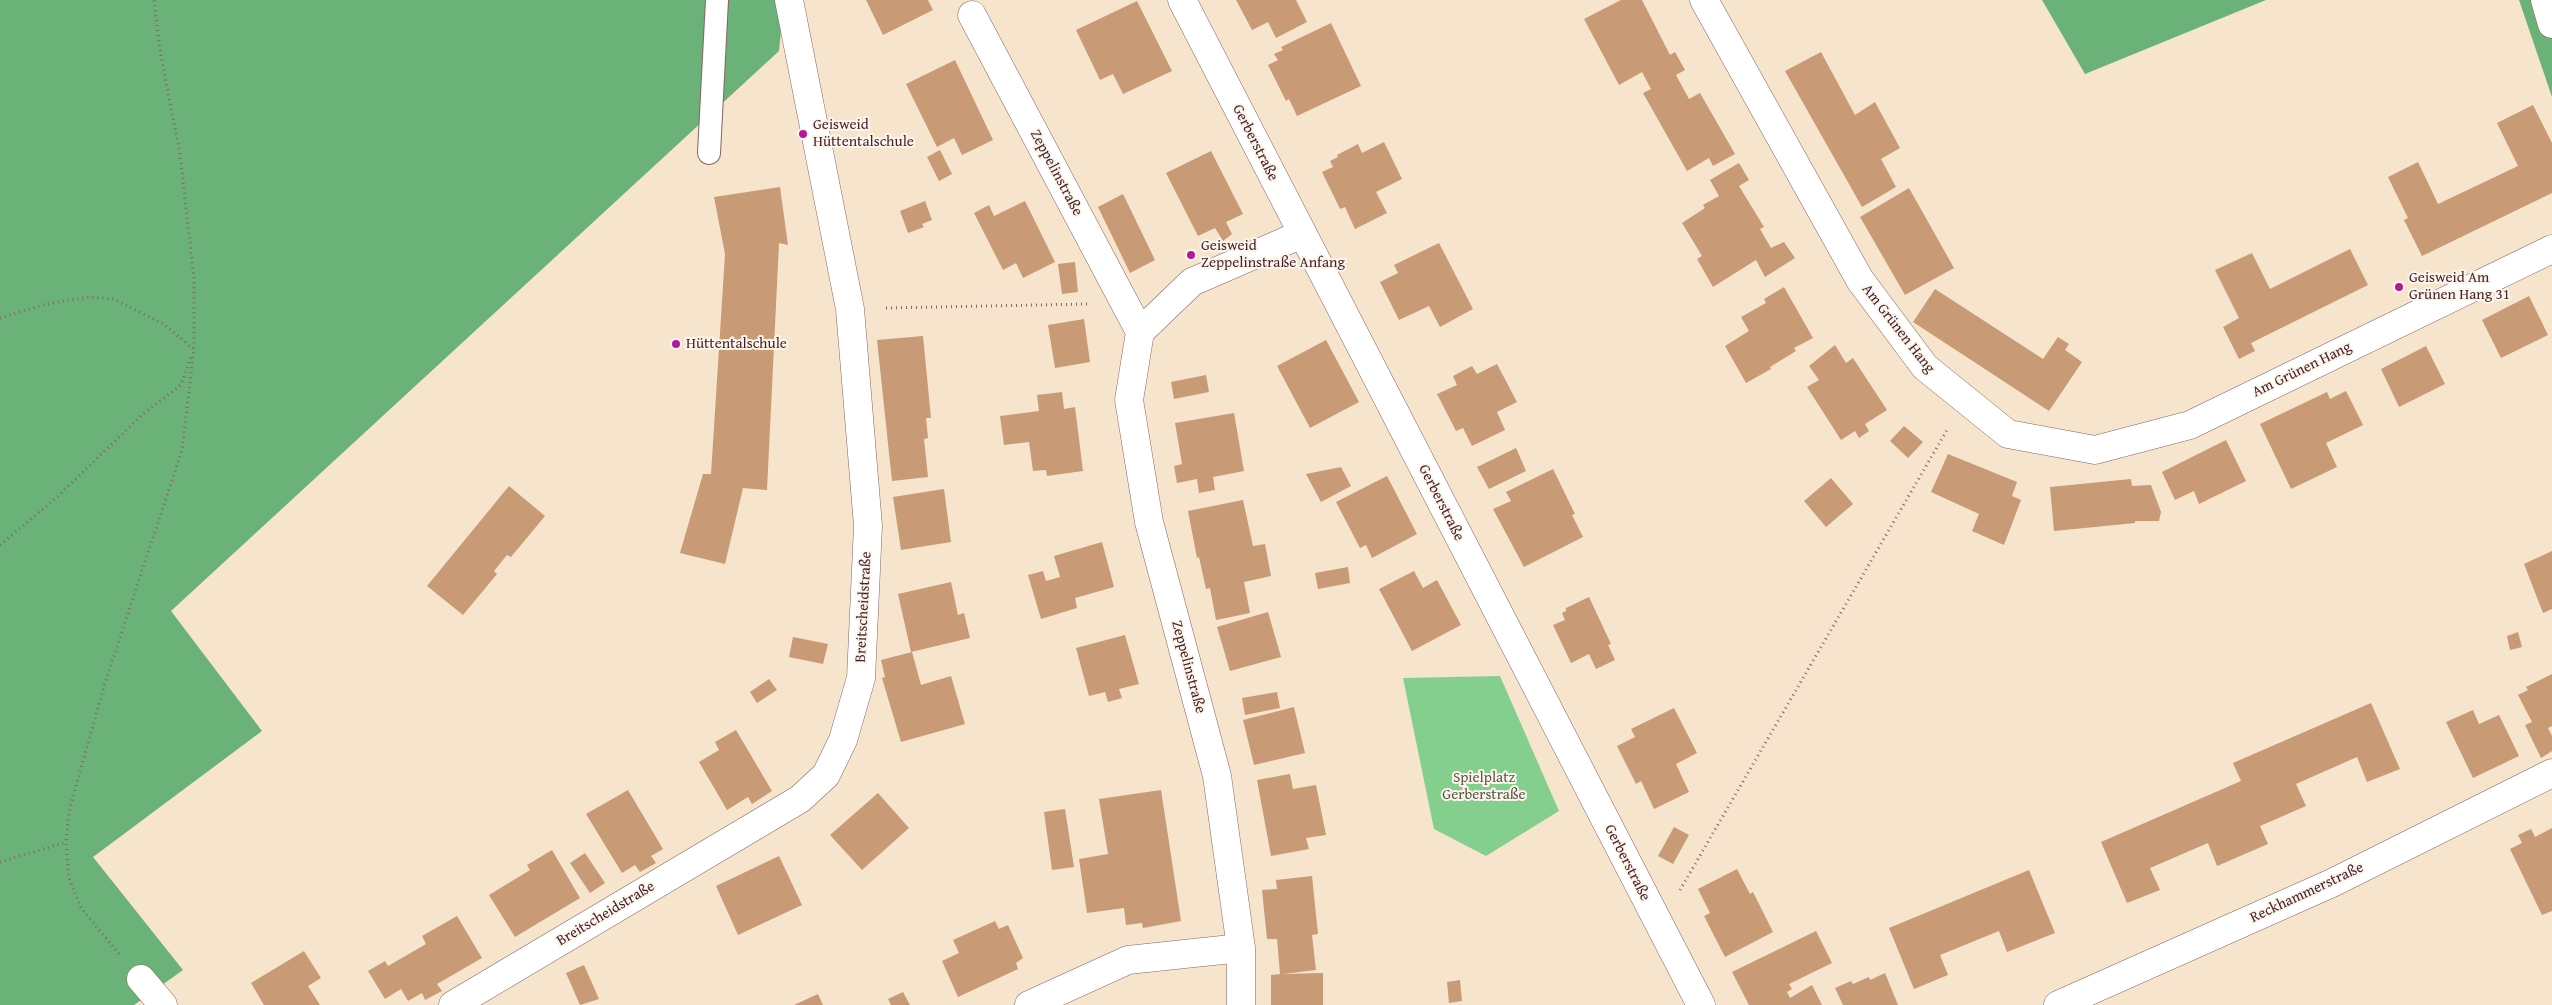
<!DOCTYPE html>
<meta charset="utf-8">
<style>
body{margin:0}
canvas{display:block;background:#f6e4cc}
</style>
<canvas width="2552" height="1005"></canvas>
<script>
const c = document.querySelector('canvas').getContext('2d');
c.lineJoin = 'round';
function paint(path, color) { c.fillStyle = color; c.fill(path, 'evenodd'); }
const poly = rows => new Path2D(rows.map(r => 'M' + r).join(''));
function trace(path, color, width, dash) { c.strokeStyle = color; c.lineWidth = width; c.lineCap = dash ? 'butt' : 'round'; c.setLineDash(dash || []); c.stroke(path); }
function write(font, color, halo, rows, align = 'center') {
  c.font = font + ' "Gentium Book Plus",serif'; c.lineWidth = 4; c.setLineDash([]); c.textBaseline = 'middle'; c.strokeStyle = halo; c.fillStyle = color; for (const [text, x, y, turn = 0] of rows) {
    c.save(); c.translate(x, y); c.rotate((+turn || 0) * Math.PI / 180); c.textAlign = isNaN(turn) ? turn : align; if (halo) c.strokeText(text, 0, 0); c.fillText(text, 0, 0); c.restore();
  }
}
paint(poly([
 [1500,676,1559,811,1486,856,1434,829,1403,678]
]), '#84cf8d');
paint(poly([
 [0,0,784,0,779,51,171,611,262,731,93,857,183,970,134,1005,0,1005],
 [2042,0,2266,0,2085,74],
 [2519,0,2552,0,2552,97]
]), '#6bb278');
paint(poly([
 [866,0,928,0,933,10,883,35],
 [1236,0,1296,0,1307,22,1276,38,1268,22,1252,30],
 [1621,0,1642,0,1670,55,1675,52,1685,70,1676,75,1689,99,1700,93,1735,154,1713,166,1709,158,1687,171,1643,93,1651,89,1642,72,1619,85,1584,19],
 [1137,1,1172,71,1123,94,1113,74,1100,80,1076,30],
 [1331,23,1361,86,1297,116,1289,99,1286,101,1268,65,1278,60,1274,54,1283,50,1281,47],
 [1821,52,1855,115,1875,102,1900,148,1881,159,1896,187,1862,207,1785,71],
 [955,60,993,140,962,155,954,138,937,147,906,84],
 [2533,105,2552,143,2552,193,2422,256,2404,220,2408,218,2388,177,2418,162,2438,204,2518,166,2497,123],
 [1384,142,1402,179,1376,192,1387,213,1355,229,1345,207,1340,209,1322,172,1333,167,1330,161,1338,157,1337,155,1358,144,1362,153],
 [940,150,952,174,939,181,927,157],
 [1211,151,1243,214,1226,222,1232,234,1223,241,1215,228,1198,236,1166,173],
 [1739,163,1749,180,1739,186,1764,227,1760,229,1771,248,1784,242,1795,258,1765,277,1756,260,1713,287,1697,259,1702,256,1682,223,1705,208,1703,205,1719,196,1710,180],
 [780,187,788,245,779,243,767,490,743,488,725,564,680,553,703,474,711,474,725,254,714,197],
 [1909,188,1954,268,1905,295,1860,217],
 [1123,194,1155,260,1130,273,1098,207],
 [925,201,932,220,922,224,924,227,908,233,900,211],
 [1025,201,1055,262,1023,278,1016,263,1003,270,974,213,989,205,994,216],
 [1439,243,1473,309,1440,327,1429,306,1399,320,1380,282,1398,273,1394,265],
 [2350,249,2368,285,2251,343,2255,351,2239,359,2223,327,2239,318,2215,270,2252,253,2270,289],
 [1075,262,1078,292,1062,294,1058,264],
 [1784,287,1813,338,1794,348,1796,351,1770,367,1771,369,1746,383,1725,346,1749,331,1741,317,1766,303,1764,299],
 [1935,289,2043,359,2058,337,2069,344,2065,350,2082,362,2049,411,1913,322],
 [2529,296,2548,335,2501,358,2482,320],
 [1084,319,1090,362,1055,368,1048,325],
 [923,336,931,418,926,418,928,438,924,439,928,477,892,481,877,340],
 [1326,340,1359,402,1310,428,1277,366],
 [1835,345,1846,363,1853,358,1887,410,1865,424,1869,431,1859,438,1855,431,1841,440,1807,387,1819,380,1809,366],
 [2426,346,2445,384,2399,407,2381,369],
 [1497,364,1517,402,1497,412,1505,430,1472,446,1463,428,1456,431,1437,394,1457,385,1453,376,1472,366,1477,374],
 [1206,375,1209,392,1174,399,1171,382],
 [2346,391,2363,425,2326,443,2337,467,2291,489,2260,424,2327,392,2330,399],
 [1062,392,1064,409,1075,407,1083,471,1047,476,1046,470,1033,471,1029,442,1004,445,1000,416,1039,411,1037,395],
 [1234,413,1244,471,1213,477,1215,490,1199,493,1197,479,1177,483,1174,466,1182,464,1175,423],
 [1904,426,1923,442,1908,458,1890,441],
 [2226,440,2246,481,2199,504,2194,491,2175,500,2162,472],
 [1516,448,1526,471,1489,489,1477,467],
 [1948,454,2017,482,2012,496,2021,500,2004,545,1972,531,1979,514,1931,492],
 [1341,467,1351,486,1321,502,1306,474],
 [1553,469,1575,514,1572,515,1583,537,1524,567,1493,509,1511,501,1506,492],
 [1387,476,1417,534,1372,558,1366,545,1360,548,1336,502],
 [1831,478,1853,504,1826,527,1804,501],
 [2131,479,2132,486,2151,485,2161,512,2159,521,2135,521,2135,523,2054,531,2050,487],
 [509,486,545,516,511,557,507,555,494,571,497,574,463,615,427,586],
 [944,489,951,542,901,550,893,497],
 [1243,500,1253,546,1265,544,1271,576,1244,582,1250,613,1216,620,1210,588,1206,589,1199,557,1197,558,1188,511],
 [1102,542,1114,587,1075,598,1077,608,1041,619,1028,575,1043,571,1046,581,1060,577,1054,556],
 [2552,551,2552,609,2543,613,2524,564],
 [1348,567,1350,583,1318,589,1315,573],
 [1414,571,1423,588,1437,580,1461,625,1412,651,1379,589],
 [951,582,958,615,964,613,970,638,911,652,898,594],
 [1589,597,1611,644,1608,645,1615,660,1596,669,1589,654,1571,663,1553,625,1565,620,1562,613,1566,611,1566,608],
 [1268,612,1281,657,1230,671,1217,627],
 [2518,632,2522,647,2510,650,2507,636],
 [1125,635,1139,684,1119,689,1122,698,1108,702,1105,692,1089,696,1076,648],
 [793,637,828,644,823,664,789,657],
 [912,652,921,685,951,676,965,724,901,742,882,678,885,677,881,660],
 [2552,674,2552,726,2548,728,2552,736,2552,751,2541,758,2525,725,2532,722,2518,695,2528,690,2526,687],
 [769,679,777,690,757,703,750,692],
 [1277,692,1280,708,1245,715,1242,698],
 [2371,703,2400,769,2367,782,2357,757,2296,784,2306,806,2260,826,2268,844,2217,866,2208,843,2150,868,2160,890,2127,903,2101,842,2241,781,2233,763],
 [1294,707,1305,753,1254,765,1243,720],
 [1674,708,1697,753,1676,764,1689,792,1654,809,1641,781,1636,784,1617,746,1635,737,1631,729],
 [2473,710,2479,724,2499,715,2519,756,2473,778,2446,722],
 [736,730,772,791,752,804,748,797,727,810,699,762,719,750,715,742],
 [1290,774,1293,789,1316,785,1326,835,1306,838,1309,849,1271,856,1257,780],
 [628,790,663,849,651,856,656,863,640,872,635,865,622,873,586,814],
 [1161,790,1181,921,1143,928,1142,923,1126,925,1124,908,1087,913,1079,859,1108,854,1099,799],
 [878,793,909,828,862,870,830,835],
 [1065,809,1074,867,1052,870,1044,812],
 [1674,827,1689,835,1673,864,1658,856],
 [2552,828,2552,911,2542,915,2510,849,2522,843,2518,835,2531,829,2535,837],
 [552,850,580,898,515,937,489,895,530,870,527,865],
 [585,853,605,883,590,893,570,863],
 [779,856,802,905,738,935,716,886],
 [1737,869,1750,894,1753,892,1773,932,1725,957,1704,916,1710,913,1698,889],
 [2029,870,2055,933,2007,952,1999,931,1940,955,1948,975,1914,989,1889,928],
 [1312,876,1318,934,1312,935,1316,970,1283,974,1323,973,1323,1005,1271,1005,1271,975,1280,974,1277,939,1267,939,1262,890,1277,889,1276,880],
 [457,916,482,958,437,984,442,991,425,1000,422,993,408,1001,401,989,385,999,368,971,385,961,388,966,426,944,422,936],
 [995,921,999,929,1008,925,1023,958,1016,963,1018,969,958,997,942,961,959,953,953,940],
 [1816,931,1832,963,1789,984,1792,989,1787,992,1790,998,1812,985,1822,1005,1749,1005,1732,972],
 [304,951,321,978,308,986,320,1005,264,1005,251,983],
 [584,965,599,999,580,1005,566,973],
 [1885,973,1898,1005,1843,1005,1835,988,1851,981,1853,984,1869,977,1870,980],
 [1460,980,1462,1001,1449,1003,1447,982],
 [903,992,910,1005,891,1005,888,999],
 [818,994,823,1005,794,1005]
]), '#c89a76');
const service = poly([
 [709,153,717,0]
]);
const minor = poly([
 [1182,0,1701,1005],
 [1704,0,1860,280,1925,367,2008,434,2095,450,2190,425,2552,249],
 [2545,0,2552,24],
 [972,15,1140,332],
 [141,979,163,1005],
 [453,1005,800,799,826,775,843,740,861,678,868,526,850,309,789,0],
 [1029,1005,1128,960,1241,948],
 [1241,1005,1241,948,1217,776,1149,522,1129,400,1140,332,1192,282,1302,234],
 [2058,1005,2332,883,2552,773]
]);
trace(service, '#866463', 24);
trace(minor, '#866463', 29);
trace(poly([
 [886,308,1087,304],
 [0,318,46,304,89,297,113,299,164,324,193,349],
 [0,545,56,498,143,414,181,385,192,354],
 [0,862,66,842],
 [1680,890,1947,430],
 [119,954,81,908,69,878,66,842,70,807,105,683,182,450,194,349,194,279,180,154,160,51,154,0]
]), '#866463', 3, [1, 4]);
trace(service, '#fff', 22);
trace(minor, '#fff', 28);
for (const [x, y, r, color] of [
 [803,134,5,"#b5179e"],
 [1191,255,5,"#b5179e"],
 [2399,287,5,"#b5179e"],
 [676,344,5,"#b5179e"]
]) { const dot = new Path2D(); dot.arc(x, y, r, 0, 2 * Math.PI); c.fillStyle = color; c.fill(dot); trace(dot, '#fbf7ec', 2); }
write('15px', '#4a1f2b', '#fbf7ec', [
 ["Geisweid",813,125],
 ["Hüttentalschule",813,142],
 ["Geisweid",1201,246],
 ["Zeppelinstraße Anfang",1201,263],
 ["Geisweid Am",2409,278],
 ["Grünen Hang 31",2409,295],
 ["Hüttentalschule",686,344]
], 'left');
write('15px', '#4a1f2b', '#fbf7ec', [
 ["Gerberstraße",1255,143,63],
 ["Zeppelinstraße",1056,173,62],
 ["Am Grünen Hang",1898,329,52],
 ["Am Grünen Hang",2302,370,-26],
 ["Gerberstraße",1441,503,63],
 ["Breitscheidstraße",864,607,-87],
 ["Zeppelinstraße",1188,667,75],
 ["Gerberstraße",1627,863,63],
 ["Reckhammerstraße",2307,893,-25],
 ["Breitscheidstraße",606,914,-31]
]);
write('15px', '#5b5448', '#fbf7ec', [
 ["Spielplatz",1484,778],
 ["Gerberstraße",1484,795]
]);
</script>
